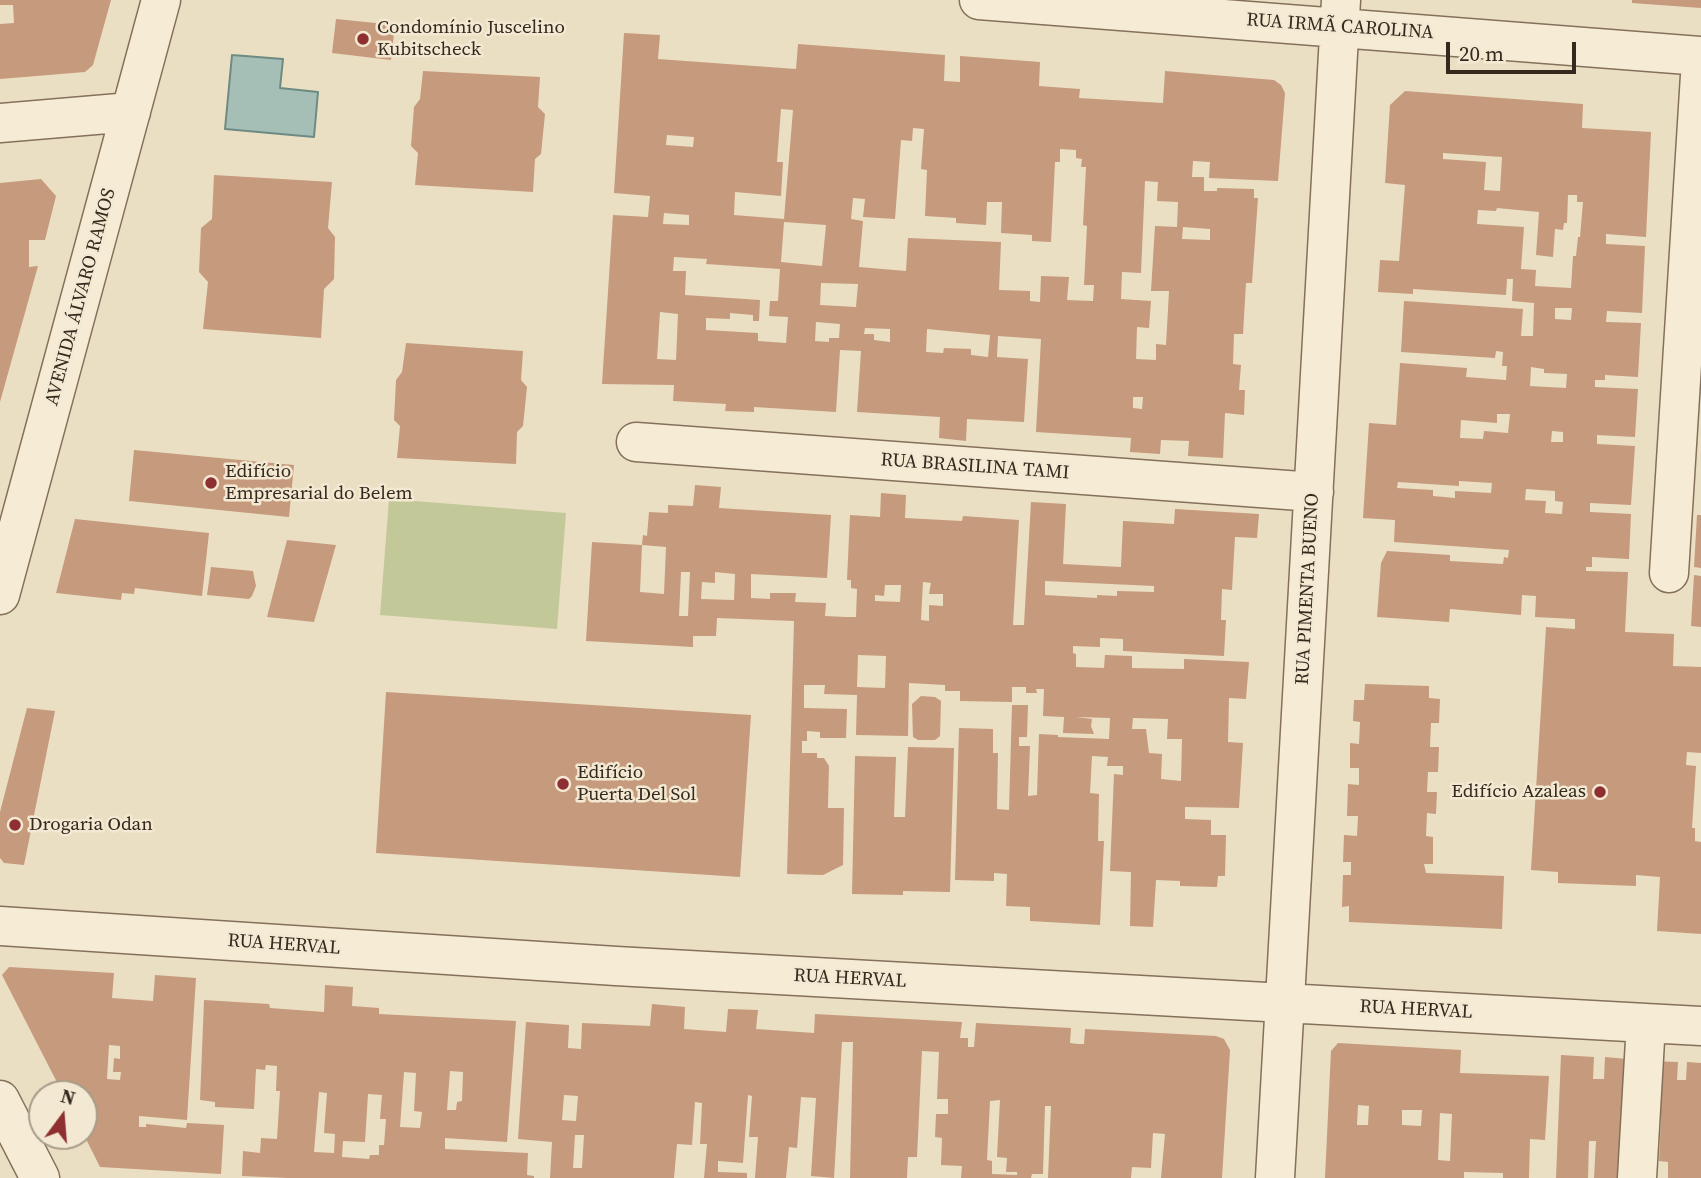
<!DOCTYPE html>
<meta charset="utf-8">
<style>
body{margin:0}
#map{position:relative;width:1701px;height:1178px;overflow:hidden;background:#ebdfc3;font-family:"Source Serif 4",serif}
canvas{display:block}
.north{position:absolute;left:28px;top:1080px;width:70px;height:70px;box-sizing:border-box;background:#f3e9d2;border:2px solid #a79c8a;border-radius:50%;rotate:16deg;font-size:19px;font-weight:700;line-height:28px;text-align:center;color:#35291e}
.north::after{content:'';display:block;margin:auto;width:24px;height:32px;background:#8e3031;clip-path:polygon(50% 0,100% 100%,50% 72%,0 100%)}
.scale{position:absolute;left:1446px;top:42px;width:130px;height:32px;box-sizing:border-box;border:4px solid #35291e;border-top:0;padding-left:9px;font-size:21px;line-height:24px;white-space:nowrap;color:#35291e;-webkit-text-stroke:5px #f3e9d2;paint-order:stroke}
</style>
<div id="map">
<canvas width="1701" height="1178"></canvas>
<div class="north">N</div>
<div class="scale">20 m</div>
</div>
<script>
const c = document.querySelector('canvas').getContext('2d');
c.lineJoin = 'round';
function paint(path, color) { c.fillStyle = color; c.fill(path, 'evenodd'); }
const poly = rows => new Path2D(rows.map(r => 'M' + r).join(''));
function trace(path, color, width, dash) { c.strokeStyle = color; c.lineWidth = width; c.lineCap = dash ? 'butt' : 'round'; c.setLineDash(dash || []); c.stroke(path); }
function write(font, color, halo, rows, align = 'center') {
  c.font = font + ' "Source Serif 4",serif'; c.lineWidth = 5; c.setLineDash([]); c.textBaseline = 'middle'; c.strokeStyle = halo; c.fillStyle = color; for (const [text, x, y, turn = 0] of rows) {
    c.save(); c.translate(x, y); c.rotate((+turn || 0) * Math.PI / 180); c.textAlign = isNaN(turn) ? turn : align; if (halo) c.strokeText(text, 0, 0); c.fillText(text, 0, 0); c.restore();
  }
}
paint(poly([
 [389,499,566,513,557,629,380,615]
]), '#c3c898');
const water = poly([
 [232,55,283,59,280,88,318,92,314,137,225,129,232,55]
]);
paint(water, '#a5beb6');
trace(water, '#6d8b83', 2);
paint(poly([
 [0,0,111,0,93,65,85,72,0,79,0,24,14,23,13,5,0,5],
 [1632,0,1701,0,1701,8,1632,3],
 [336,19,395,25,391,60,332,53],
 [624,33,660,35,658,59,796,69,798,44,945,55,944,81,960,82,960,56,1040,62,1039,86,1080,89,1079,98,1163,103,1165,71,1274,80,1281,85,1285,93,1278,181,1209,178,1210,162,1193,161,1192,177,1204,177,1204,191,1217,191,1217,188,1254,189,1254,198,1258,198,1252,283,1246,283,1243,334,1234,334,1233,364,1241,365,1239,390,1245,390,1244,415,1225,413,1223,458,1188,456,1189,441,1161,440,1160,454,1130,452,1131,438,1036,432,1041,339,998,336,997,357,1028,359,1024,422,967,419,966,441,939,438,940,417,857,412,861,351,840,350,836,412,754,407,754,412,725,411,726,404,673,401,674,385,602,384,613,215,648,217,650,196,614,193],
 [781,109,793,110,784,219,734,215,735,192,781,196,783,162,777,162],
 [913,128,924,129,921,169,927,170,925,216,956,218,956,223,986,225,987,202,1002,202,1001,233,1032,235,1032,241,1051,242,1055,162,1060,162,1060,149,1076,150,1076,158,1082,159,1081,167,1086,167,1083,225,1087,226,1084,285,1094,285,1093,301,1067,300,1069,277,1041,276,1040,302,1030,301,1030,291,999,290,1001,242,908,238,906,271,859,267,863,221,851,219,853,198,865,199,863,217,895,219,901,140,912,141],
 [667,135,694,137,693,147,666,145],
 [1145,181,1158,182,1157,201,1178,202,1177,227,1155,226,1151,291,1169,291,1166,345,1156,344,1156,360,1136,359,1137,327,1149,328,1151,301,1121,299,1122,272,1141,273],
 [664,213,689,215,689,225,663,224],
 [784,222,826,225,822,266,781,262],
 [1183,227,1210,229,1210,240,1182,239],
 [674,257,707,259,706,264,780,269,778,301,770,301,769,316,788,317,786,343,758,341,758,333,706,330,706,318,730,319,730,313,753,315,753,321,759,321,760,300,685,295,686,271,673,271],
 [821,283,858,284,856,307,820,305],
 [660,312,678,314,676,360,657,359],
 [816,322,840,324,839,338,829,338,829,342,815,341],
 [865,328,890,329,890,342,874,340,874,334,864,334],
 [927,329,990,335,988,357,971,355,971,349,944,348,943,353,926,352],
 [1133,397,1143,397,1142,409,1133,408],
 [423,71,540,77,538,107,545,114,541,154,535,159,533,192,415,185,418,153,411,146,414,107,420,99],
 [1405,91,1583,104,1582,128,1651,132,1646,237,1606,234,1606,244,1645,246,1642,313,1607,311,1606,322,1641,323,1638,377,1605,375,1605,380,1595,380,1595,387,1638,389,1635,437,1597,435,1597,444,1635,446,1631,505,1590,503,1590,512,1631,514,1629,559,1592,557,1592,567,1586,567,1586,571,1628,572,1625,632,1674,634,1673,666,1701,667,1701,753,1687,752,1686,765,1696,766,1692,828,1695,828,1695,841,1701,842,1701,934,1657,931,1660,877,1636,875,1636,886,1558,883,1558,872,1531,870,1546,627,1575,629,1575,619,1535,617,1536,596,1522,595,1521,615,1450,609,1449,622,1377,617,1381,563,1387,551,1450,555,1450,561,1503,564,1504,557,1508,558,1509,550,1394,542,1395,520,1363,518,1369,423,1396,425,1400,363,1467,368,1466,377,1506,380,1507,366,1502,366,1503,352,1496,351,1495,358,1401,352,1404,301,1523,309,1521,336,1533,336,1534,303,1512,301,1513,279,1507,279,1506,295,1413,289,1413,294,1378,292,1380,260,1399,261,1405,185,1385,183,1390,105],
 [1443,153,1502,157,1500,191,1484,190,1486,162,1443,159],
 [1568,195,1577,195,1577,202,1583,202,1580,237,1578,237,1576,256,1573,256,1571,288,1535,286,1536,270,1521,269,1524,227,1477,224,1478,210,1496,211,1497,208,1539,212,1536,255,1553,257,1555,229,1563,230,1564,223,1567,223],
 [1555,308,1572,308,1571,320,1555,319],
 [1531,367,1544,369,1544,373,1567,374,1566,388,1530,386],
 [1497,414,1510,414,1508,433,1484,431,1483,439,1460,438,1461,420,1497,423],
 [1552,431,1563,432,1563,442,1551,442],
 [1459,481,1492,483,1491,493,1455,491,1455,498,1433,496,1433,490,1397,488,1398,482,1459,486],
 [1526,489,1555,491,1555,501,1563,502,1562,514,1545,513,1546,501,1525,500],
 [214,175,332,182,328,228,335,237,334,279,324,289,321,338,203,329,208,282,199,272,201,228,212,219],
 [41,179,56,196,45,240,29,240,29,267,38,266,0,402,0,183],
 [406,343,523,351,521,380,527,387,523,426,517,432,516,464,397,458,400,426,394,420,396,380,402,372],
 [134,450,294,465,289,517,129,501],
 [695,485,721,487,719,508,831,515,827,578,751,574,751,598,770,599,770,593,796,593,795,602,826,603,825,616,846,617,856,617,857,589,851,588,851,580,847,580,850,515,880,517,881,493,906,495,905,518,962,521,963,516,1019,520,1013,625,1024,625,1031,502,1066,504,1063,564,1121,567,1123,521,1174,524,1175,509,1259,514,1257,538,1235,537,1232,590,1222,589,1221,620,1226,620,1224,656,1123,651,1123,639,1100,638,1100,647,1073,646,1073,653,1076,654,1076,667,1104,668,1105,655,1132,656,1132,668,1184,669,1184,659,1249,662,1246,699,1229,698,1228,742,1243,743,1239,808,1185,807,1185,819,1211,820,1211,835,1226,835,1225,876,1218,876,1217,887,1180,886,1180,881,1156,880,1153,927,1130,926,1131,872,1110,871,1114,774,1123,775,1123,766,1107,766,1108,757,1092,756,1090,793,1099,794,1098,841,1104,841,1100,925,1030,921,1030,907,1006,906,1007,874,994,873,994,881,955,880,959,728,993,729,993,753,998,753,997,809,1009,810,1012,705,1028,705,1027,737,1019,737,1019,746,1030,746,1028,796,1037,795,1039,734,1058,735,1058,737,1109,739,1110,718,1076,717,1092,719,1091,726,1094,734,1063,733,1064,717,1043,716,1044,689,1036,689,1037,693,1026,693,1026,687,1012,687,1012,702,960,701,960,691,945,691,945,685,909,683,908,736,856,735,857,695,824,694,825,685,804,685,804,708,847,709,846,738,820,738,820,732,807,731,807,741,802,741,802,753,817,753,817,758,824,758,829,766,828,808,844,808,843,865,823,875,787,874,794,621,717,618,716,636,693,636,693,647,586,641,592,542,642,545,640,592,664,594,666,547,642,545,643,535,647,536,649,512,668,513,668,505,693,506],
 [681,572,690,572,688,616,679,616],
 [715,572,735,574,734,600,701,599,702,582,715,583],
 [1045,581,1154,586,1154,592,1117,591,1117,596,1097,595,1097,598,1045,595],
 [923,582,931,583,929,594,943,594,943,606,929,605,929,621,921,620],
 [885,585,901,585,900,602,875,601,875,595,884,596],
 [858,655,886,656,885,688,857,687],
 [1133,718,1168,719,1167,739,1182,739,1181,781,1161,779,1162,754,1149,753,1146,729,1132,729],
 [1697,515,1701,515,1701,568,1694,567],
 [75,519,209,533,202,596,135,588,134,594,122,593,121,600,56,593],
 [287,540,336,545,314,622,267,617],
 [211,567,253,571,256,586,252,596,249,599,207,595],
 [1694,575,1701,576,1701,627,1691,626],
 [1365,684,1429,686,1429,698,1440,699,1439,723,1431,723,1430,747,1439,747,1438,772,1428,772,1427,792,1437,792,1436,814,1427,813,1426,836,1433,837,1433,864,1424,864,1426,873,1504,876,1502,929,1349,922,1349,906,1342,907,1343,875,1351,875,1351,862,1343,862,1344,835,1357,836,1358,816,1347,816,1348,784,1359,785,1359,768,1350,768,1350,743,1359,744,1360,722,1353,721,1354,700,1364,700],
 [386,692,751,715,740,877,376,853],
 [921,696,935,697,941,701,940,736,935,740,918,740,913,737,912,704],
 [27,708,55,711,24,865,4,863,0,858,0,812],
 [908,747,954,748,950,892,903,891,903,895,852,894,855,756,896,757,894,817,905,817],
 [9,967,114,973,112,998,153,1001,155,975,196,978,187,1120,139,1116,139,1127,146,1127,146,1124,186,1128,187,1123,224,1125,221,1174,100,1167,84,1135,84,1094,63,1094,2,975],
 [109,1045,120,1046,120,1059,114,1058,113,1072,121,1072,120,1080,107,1079],
 [325,985,353,987,352,1006,379,1008,379,1014,516,1021,507,1142,445,1138,445,1149,528,1153,527,1175,534,1176,534,1178,287,1178,242,1176,243,1151,260,1153,261,1138,277,1139,280,1091,276,1091,277,1066,266,1065,265,1070,256,1069,254,1109,215,1107,215,1102,200,1100,204,1000,269,1004,270,1008,324,1012],
 [450,1071,463,1072,462,1101,457,1102,456,1110,447,1110],
 [404,1072,416,1073,414,1111,422,1112,420,1128,400,1127],
 [319,1092,327,1093,324,1133,335,1134,334,1153,314,1152],
 [368,1094,382,1095,380,1119,386,1119,384,1145,379,1145,379,1155,370,1155,369,1159,342,1157,343,1141,365,1142],
 [652,1004,685,1007,684,1029,726,1032,728,1009,758,1010,756,1029,814,1033,815,1014,962,1022,960,1038,968,1038,968,1047,974,1047,976,1023,1071,1028,1070,1043,1078,1044,1084,1044,1085,1029,1216,1036,1224,1039,1230,1050,1222,1178,1161,1178,1165,1134,1153,1133,1151,1168,1132,1167,1131,1178,1048,1178,1051,1106,1045,1106,1043,1174,1032,1174,1031,1178,961,1178,962,1166,941,1165,942,1138,935,1137,936,1114,948,1114,948,1099,937,1099,939,1052,922,1051,917,1157,908,1157,907,1178,850,1178,853,1042,842,1042,834,1178,811,1176,816,1098,801,1097,797,1148,789,1147,786,1178,755,1178,758,1137,749,1137,752,1096,748,1095,743,1163,718,1161,718,1172,747,1173,747,1178,704,1178,707,1144,700,1144,702,1103,695,1102,692,1145,677,1144,674,1178,550,1178,552,1142,518,1139,526,1022,569,1025,568,1048,581,1049,582,1023,650,1026],
 [564,1095,578,1096,576,1121,562,1120],
 [1000,1100,997,1157,1007,1158,1006,1172,1017,1172,1017,1175,992,1174,992,1161,987,1160,990,1101],
 [575,1135,584,1135,582,1168,573,1168],
 [1338,1043,1461,1050,1460,1073,1549,1076,1545,1140,1530,1139,1529,1178,1503,1178,1503,1173,1464,1172,1464,1178,1325,1178,1331,1051],
 [1358,1105,1369,1106,1368,1125,1357,1125],
 [1402,1110,1422,1110,1421,1126,1402,1125],
 [1440,1113,1452,1114,1450,1161,1438,1160],
 [1561,1055,1594,1057,1593,1079,1604,1079,1605,1057,1627,1059,1620,1178,1594,1178,1596,1141,1589,1141,1588,1178,1556,1178],
 [1652,1061,1678,1062,1677,1080,1686,1080,1687,1062,1701,1063,1701,1178,1668,1178,1668,1162,1659,1161,1661,1118,1650,1117]
]), '#c69a7c');
const minor = poly([
 [979,0,1701,56],
 [0,123,131,112],
 [636,442,1314,492],
 [1669,573,1701,59],
 [0,595,161,0],
 [0,926,616,966,1701,1026],
 [0,1100,40,1178],
 [1275,1178,1341,0],
 [1637,1178,1646,1023]
]);
trace(minor, '#84705b', 41);
trace(minor, '#f6ecd6', 38);
for (const [x, y, r, color] of [
 [363,39,7,"#8e3031"],
 [211,483,7,"#8e3031"],
 [563,784,7,"#8e3031"],
 [1600,792,7,"#8e3031"],
 [15,825,7,"#8e3031"]
]) { const dot = new Path2D(); dot.arc(x, y, r, 0, 2 * Math.PI); c.fillStyle = color; c.fill(dot); trace(dot, '#f3e9d2', 2.5); }
write('19px', '#35291e', '#f3e9d2', [
 ["RUA IRMÃ CAROLINA",1340,27,4],
 ["AVENIDA ÁLVARO RAMOS",81,297,-75],
 ["RUA BRASILINA TAMI",975,467,4],
 ["RUA PIMENTA BUENO",1308,589,-87],
 ["RUA HERVAL",284,945,4],
 ["RUA HERVAL",850,979,3],
 ["RUA HERVAL",1416,1010,3]
]);
write('19px', '#35291e', '#f3e9d2', [
 ["Condomínio Juscelino",377,28],
 ["Kubitscheck",377,50],
 ["Edifício",225,472],
 ["Empresarial do Belem",225,494],
 ["Edifício",577,773],
 ["Puerta Del Sol",577,795],
 ["Edifício Azaleas",1586,792,"right"],
 ["Drogaria Odan",29,825]
], 'left');
</script>
